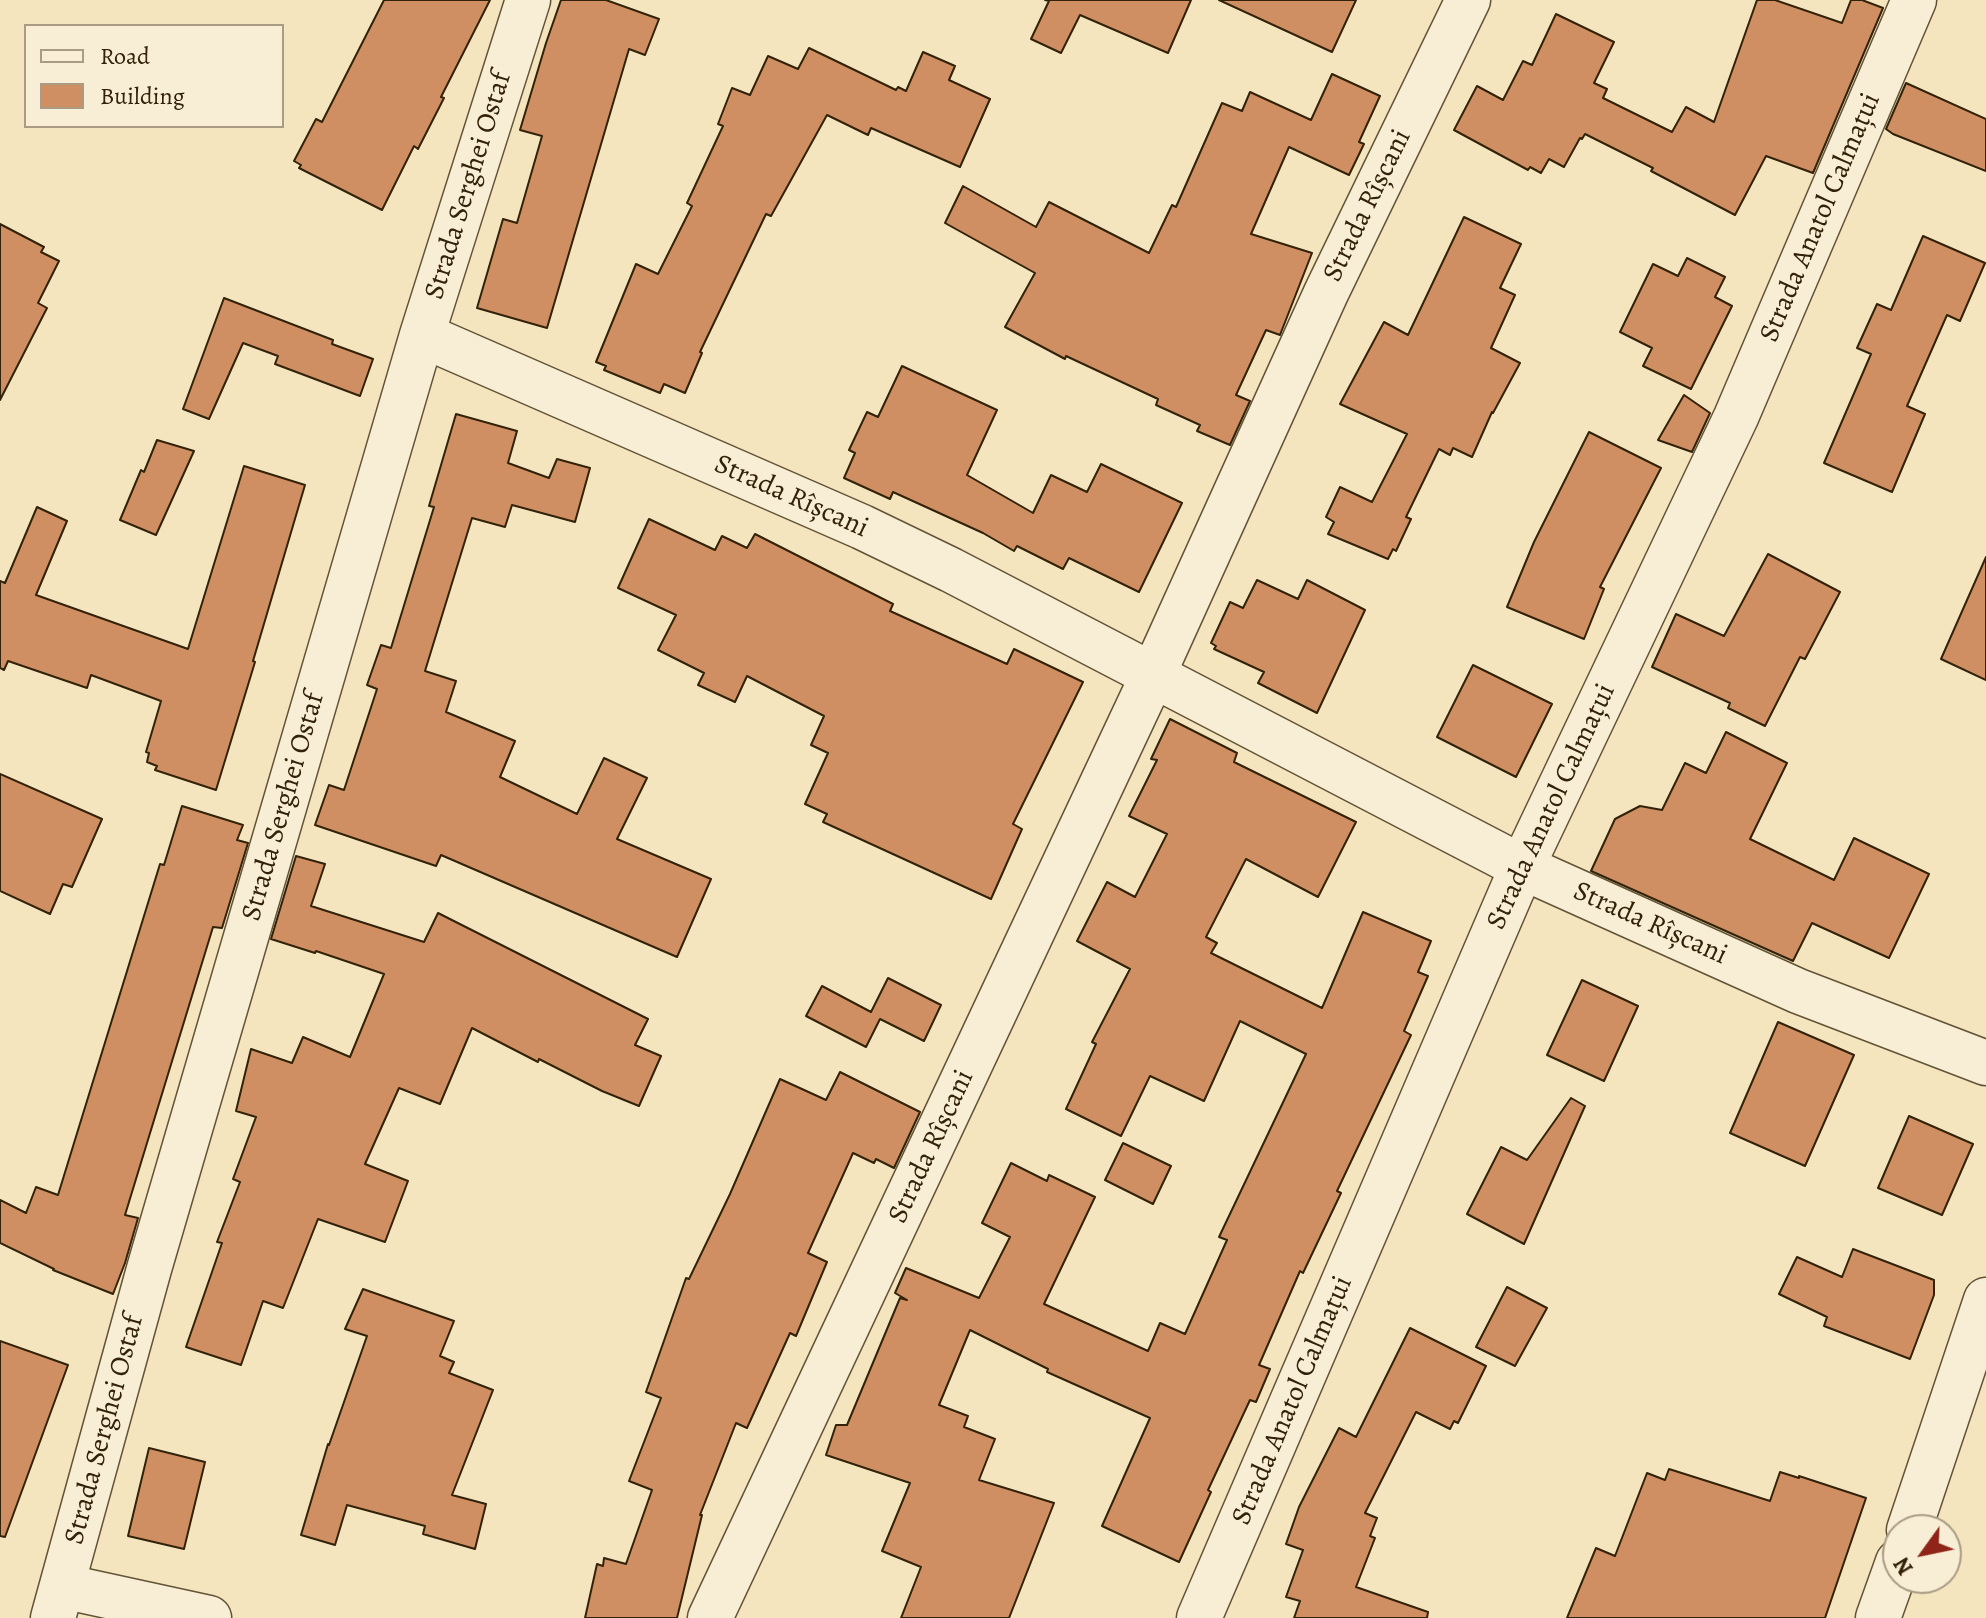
<!DOCTYPE html>
<meta charset="utf-8">
<style>
body{margin:0}
#map{position:relative;width:1986px;height:1618px;overflow:hidden;background:#f4e5bf;font-family:Alegreya,serif}
canvas{display:block}
.legend{position:absolute;left:24px;top:24px;width:260px;height:104px;box-sizing:border-box;background:#f8eed5;border:2px solid #a99c83;margin:0;padding:10px 14px;list-style:none;font-size:24px;color:#322209}
.legend li{display:flex;align-items:center;gap:16px;height:40px}
.legend b{width:40px;border:2px solid #a99c83}
.north{position:absolute;left:1882px;top:1514px;width:80px;height:80px;box-sizing:border-box;background:#f8eed5;border:2px solid #a99c83;border-radius:50%;rotate:237deg;font-size:22px;font-weight:700;line-height:32px;text-align:center;color:#322209}
.north::after{content:'';display:block;margin:auto;width:28px;height:36px;background:#8f2418;clip-path:polygon(50% 0,100% 100%,50% 72%,0 100%)}
</style>
<div id="map">
<canvas width="1986" height="1618"></canvas>
<ul class="legend">
<li><b style="height:10px;background:#f8eed5"></b>Road</li>
<li><b style="height:22px;background:#cf8f63"></b>Building</li>
</ul>
<div class="north">N</div>
</div>
<script>
const c = document.querySelector('canvas').getContext('2d');
c.lineJoin = 'round';
function paint(path, color) { c.fillStyle = color; c.fill(path, 'evenodd'); }
const poly = rows => new Path2D(rows.map(r => 'M' + r).join(''));
function trace(path, color, width, dash) { c.strokeStyle = color; c.lineWidth = width; c.lineCap = dash ? 'butt' : 'round'; c.setLineDash(dash || []); c.stroke(path); }
function write(font, color, halo, rows, align = 'center') {
  c.font = font + ' Alegreya,serif'; c.lineWidth = 7; c.setLineDash([]); c.textBaseline = 'middle'; c.strokeStyle = halo; c.fillStyle = color; for (const [text, x, y, turn = 0] of rows) {
    c.save(); c.translate(x, y); c.rotate((+turn || 0) * Math.PI / 180); c.textAlign = isNaN(turn) ? turn : align; if (halo) c.strokeText(text, 0, 0); c.fillText(text, 0, 0); c.restore();
  }
}
const building = poly([
 [384,0,490,0,441,97,444,98,418,149,414,146,382,210,299,168,301,165,294,161,316,119,322,122,384,0],
 [561,0,606,0,659,19,645,55,629,49,547,328,477,308,503,219,517,223,542,136,520,130,546,43,561,0],
 [1045,0,1191,0,1168,53,1080,15,1061,53,1031,39,1049,1,1045,0],
 [1219,0,1356,0,1332,52,1219,0],
 [1757,0,1775,0,1842,23,1851,0,1862,0,1883,8,1813,173,1766,156,1735,215,1651,171,1653,168,1585,134,1582,139,1580,138,1564,167,1549,159,1541,173,1530,167,1528,170,1454,130,1477,86,1503,100,1523,61,1532,65,1556,14,1614,42,1594,83,1607,89,1603,98,1672,132,1686,107,1714,122,1757,0],
 [809,48,896,90,898,87,906,91,923,52,955,66,949,80,990,99,960,167,871,128,868,135,827,115,771,216,766,214,700,352,702,353,685,393,664,384,660,393,604,370,606,366,596,362,636,264,658,274,692,206,687,203,723,126,718,124,732,88,750,95,768,56,798,69,809,48],
 [1332,74,1380,96,1359,142,1364,144,1349,175,1289,147,1251,234,1312,253,1280,335,1266,330,1236,395,1250,401,1230,445,1197,431,1200,425,1156,405,1158,399,1066,356,1065,359,1005,327,1035,273,945,223,963,186,1036,227,1049,202,1149,253,1172,205,1176,207,1222,103,1242,111,1250,92,1311,120,1332,74],
 [1906,83,1986,119,1986,171,1893,134,1886,129,1906,83],
 [1464,217,1521,244,1500,288,1515,295,1491,348,1520,363,1493,413,1492,412,1472,457,1453,448,1450,455,1439,449,1406,517,1411,519,1396,551,1393,549,1388,559,1328,534,1334,522,1326,517,1340,487,1372,502,1407,434,1340,404,1384,322,1408,335,1464,217],
 [0,224,44,247,41,252,59,261,38,303,47,308,0,400,0,224],
 [1923,236,1985,263,1960,321,1947,315,1907,406,1925,414,1892,492,1824,463,1871,354,1857,348,1877,304,1891,310,1923,236],
 [1687,258,1725,277,1715,297,1732,306,1691,389,1643,366,1652,348,1620,332,1653,264,1678,276,1687,258],
 [224,298,333,340,332,344,373,359,360,396,275,364,278,356,243,343,209,419,183,409,224,298],
 [902,366,997,410,967,475,1033,513,1051,475,1087,492,1101,464,1182,503,1139,592,1069,558,1063,569,1017,546,1014,551,983,533,893,492,890,499,844,478,855,453,849,450,867,412,878,417,902,366],
 [1684,395,1710,413,1692,452,1658,440,1684,395],
 [456,414,517,431,508,463,549,478,557,459,590,468,575,522,512,505,505,527,472,518,425,671,456,681,446,712,515,741,500,777,577,814,604,758,647,778,617,839,711,879,677,957,441,855,436,866,315,825,329,785,344,790,377,689,367,685,381,645,391,648,434,507,429,506,456,414],
 [1589,432,1661,468,1600,587,1604,589,1584,639,1507,607,1534,542,1589,432],
 [157,440,194,451,156,535,120,520,141,470,144,472,157,440],
 [244,466,305,485,253,661,255,662,216,790,155,770,157,766,147,762,149,753,146,752,161,701,91,675,87,688,8,661,4,670,0,668,0,581,5,583,37,507,67,521,36,595,188,649,244,466],
 [649,519,715,550,722,536,747,548,755,534,893,604,890,611,1007,664,1014,649,1083,682,1013,824,1022,829,991,899,823,822,827,814,805,804,828,753,811,745,824,716,747,676,735,702,698,685,704,673,658,650,676,615,618,588,649,519],
 [1768,554,1840,592,1805,659,1800,657,1765,726,1728,708,1730,703,1652,667,1676,614,1724,636,1768,554],
 [1986,557,1986,680,1941,659,1986,557],
 [1257,580,1298,599,1307,580,1365,610,1317,713,1258,683,1264,672,1214,649,1216,646,1211,643,1230,602,1243,608,1257,580],
 [1473,665,1552,704,1516,777,1437,737,1473,665],
 [1170,719,1237,753,1234,762,1356,822,1318,897,1246,859,1206,937,1217,943,1211,953,1322,1008,1363,912,1431,941,1418,972,1428,976,1404,1031,1411,1035,1337,1191,1341,1193,1303,1273,1300,1271,1259,1365,1270,1369,1256,1402,1250,1400,1208,1490,1211,1492,1179,1562,1102,1526,1150,1418,1047,1372,1048,1369,970,1330,939,1405,968,1416,964,1427,995,1439,979,1480,1054,1503,1009,1618,901,1618,921,1567,882,1551,910,1483,826,1455,836,1425,847,1425,900,1298,907,1300,895,1293,906,1268,979,1298,1010,1237,982,1223,1011,1163,1047,1181,1049,1175,1095,1197,1044,1304,1148,1351,1160,1323,1185,1334,1227,1240,1219,1237,1306,1054,1240,1021,1204,1101,1150,1076,1121,1136,1066,1109,1096,1044,1092,1042,1130,969,1077,941,1107,882,1135,897,1167,834,1129,816,1157,760,1151,759,1170,719],
 [1726,732,1787,763,1750,839,1834,880,1854,838,1929,874,1889,958,1812,923,1793,961,1591,871,1615,819,1640,806,1662,810,1685,763,1706,773,1726,732],
 [0,774,102,819,72,887,63,884,50,914,0,891,0,774],
 [182,806,243,825,237,840,248,843,222,928,213,927,125,1215,138,1218,125,1263,113,1294,53,1270,54,1269,0,1243,0,1200,26,1213,36,1187,58,1195,160,864,164,865,182,806],
 [296,856,325,864,311,906,424,942,438,913,648,1019,635,1045,661,1056,639,1106,602,1091,539,1059,538,1062,472,1028,440,1104,399,1088,365,1164,408,1181,385,1242,318,1219,283,1308,263,1301,241,1365,186,1347,222,1243,217,1242,240,1182,233,1179,256,1117,236,1111,251,1049,292,1063,303,1037,350,1057,384,974,316,951,315,953,271,939,296,856],
 [888,978,941,1005,924,1041,880,1019,866,1047,806,1016,822,986,871,1012,888,978],
 [1582,980,1638,1006,1604,1081,1547,1055,1582,980],
 [1778,1022,1854,1055,1805,1166,1730,1133,1778,1022],
 [840,1072,920,1112,894,1168,876,1159,874,1163,853,1153,808,1253,827,1262,796,1336,790,1333,747,1428,736,1423,700,1515,702,1515,677,1618,585,1618,597,1564,603,1566,604,1558,626,1564,652,1490,629,1481,661,1398,646,1392,686,1278,689,1279,730,1194,780,1079,826,1100,840,1072],
 [1571,1098,1585,1106,1524,1244,1467,1214,1501,1147,1527,1160,1571,1098],
 [1909,1116,1973,1144,1942,1215,1878,1188,1909,1116],
 [1123,1143,1171,1166,1153,1204,1105,1180,1123,1143],
 [1853,1249,1934,1280,1934,1295,1910,1359,1824,1326,1827,1317,1779,1294,1797,1257,1842,1277,1853,1249],
 [1507,1287,1547,1308,1515,1366,1476,1347,1507,1287],
 [363,1289,454,1321,440,1356,454,1362,449,1373,493,1390,452,1495,486,1504,475,1549,423,1534,425,1526,347,1505,335,1545,301,1535,328,1444,329,1445,367,1336,345,1329,363,1289],
 [1410,1328,1486,1366,1458,1423,1454,1421,1450,1429,1416,1412,1365,1513,1377,1518,1370,1536,1375,1538,1356,1587,1428,1612,1427,1618,1294,1618,1300,1601,1286,1597,1303,1550,1286,1544,1299,1507,1339,1428,1356,1437,1410,1328],
 [0,1341,68,1365,5,1537,0,1536,0,1341],
 [149,1448,205,1462,184,1549,128,1536,149,1448],
 [1669,1469,1770,1501,1780,1472,1799,1478,1799,1476,1866,1498,1825,1618,1567,1618,1596,1548,1615,1556,1647,1473,1665,1480,1669,1469]
]);
paint(building, '#cf8f63');
trace(building, '#322209', 2);
const minor = poly([
 [422,335,862,527,951,570,1522,867,1798,991,1986,1063],
 [1909,1530,1986,1300],
 [62,1586,209,1618],
 [53,1618,149,1269,422,335,528,0],
 [710,1618,1153,675,1326,293,1468,0],
 [1199,1618,1522,867,1736,417,1914,0],
 [1878,1618,1898,1562]
]);
trace(minor, '#625336', 47);
trace(minor, '#f8eed5', 44);
write('28px', '#322209', '#f8eed5', [
 ["Strada Serghei Ostaf",469,186,-73],
 ["Strada Rîșcani",1368,206,-64],
 ["Strada Anatol Calmațui",1821,218,-67],
 ["Strada Rîșcani",791,497,24],
 ["Strada Serghei Ostaf",284,807,-74],
 ["Strada Anatol Calmațui",1552,807,-65],
 ["Strada Rîșcani",1650,924,24],
 ["Strada Rîșcani",932,1147,-65],
 ["Strada Anatol Calmațui",1293,1401,-67],
 ["Strada Serghei Ostaf",105,1430,-75]
]);
</script>
